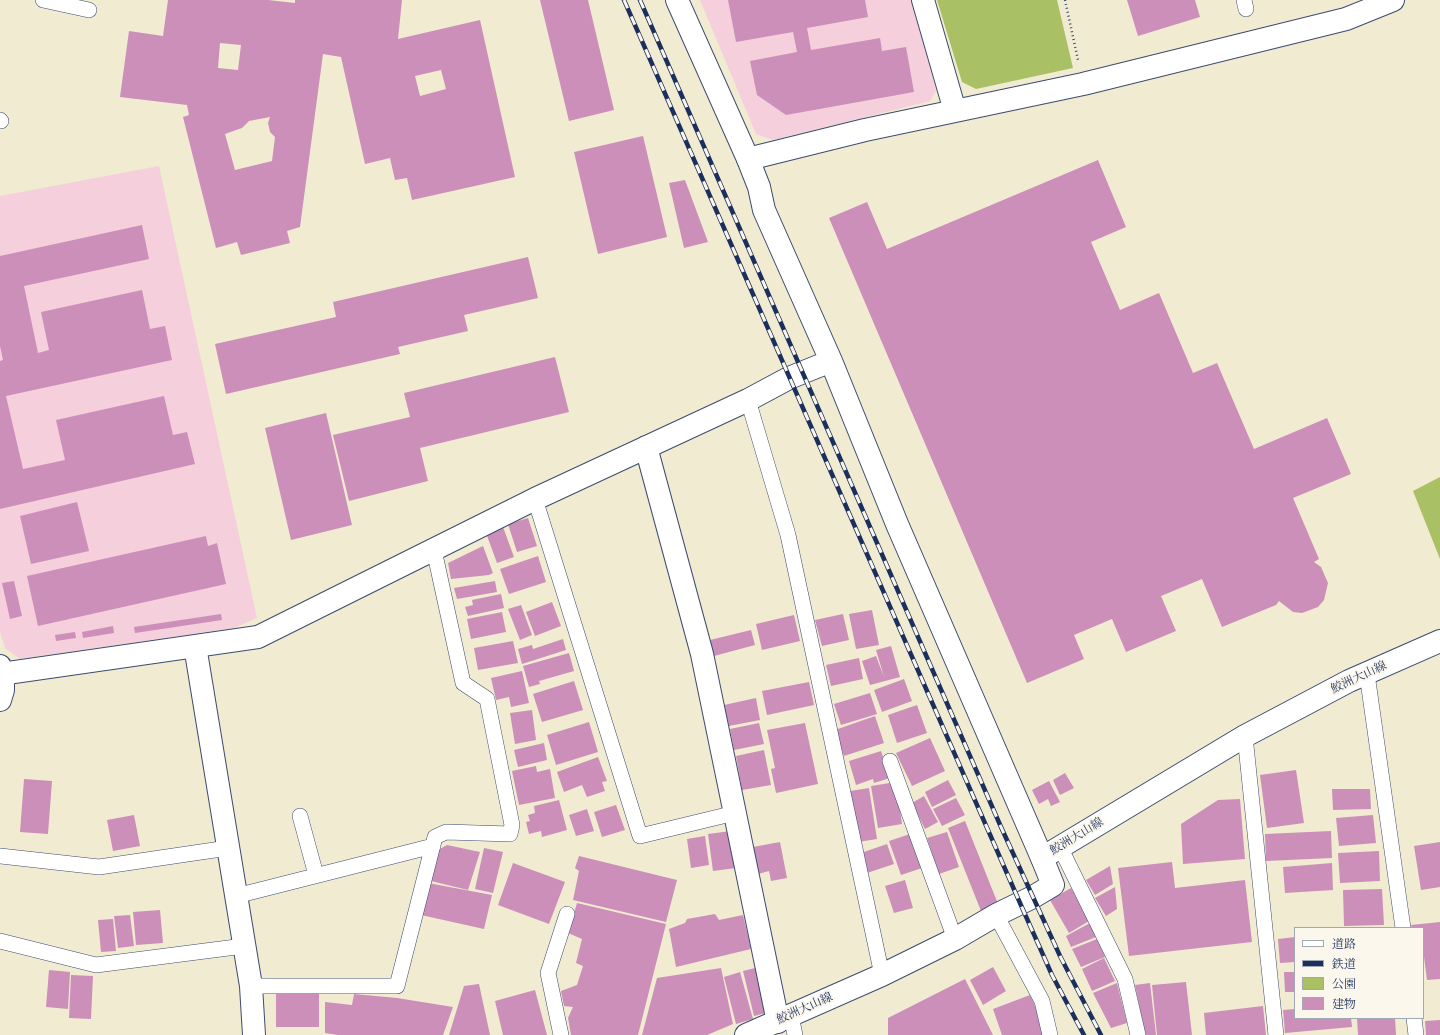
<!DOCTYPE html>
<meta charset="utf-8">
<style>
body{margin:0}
#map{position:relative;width:1440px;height:1035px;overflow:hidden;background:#f1ebd2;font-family:Cardo,"Noto Serif JP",serif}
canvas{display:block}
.legend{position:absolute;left:1294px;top:927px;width:130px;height:92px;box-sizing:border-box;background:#fbf7ec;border:1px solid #a1a7b3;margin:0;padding:5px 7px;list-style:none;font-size:12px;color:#1b2f5e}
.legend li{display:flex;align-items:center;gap:8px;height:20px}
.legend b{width:20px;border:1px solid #a1a7b3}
</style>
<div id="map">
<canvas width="1440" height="1035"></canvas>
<ul class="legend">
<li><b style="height:5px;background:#fff"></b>道路</li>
<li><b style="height:5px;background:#1b2f5e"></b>鉄道</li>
<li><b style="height:11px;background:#aac065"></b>公園</li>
<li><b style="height:11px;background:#cc8fb9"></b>建物</li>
</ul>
</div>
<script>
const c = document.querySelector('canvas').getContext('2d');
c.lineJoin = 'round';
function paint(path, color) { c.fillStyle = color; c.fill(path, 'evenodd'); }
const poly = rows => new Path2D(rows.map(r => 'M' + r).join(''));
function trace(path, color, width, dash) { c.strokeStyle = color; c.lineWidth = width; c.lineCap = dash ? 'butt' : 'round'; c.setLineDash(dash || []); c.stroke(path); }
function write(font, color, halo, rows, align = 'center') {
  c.font = font + ' Cardo,"Noto Serif JP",serif'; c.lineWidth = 4; c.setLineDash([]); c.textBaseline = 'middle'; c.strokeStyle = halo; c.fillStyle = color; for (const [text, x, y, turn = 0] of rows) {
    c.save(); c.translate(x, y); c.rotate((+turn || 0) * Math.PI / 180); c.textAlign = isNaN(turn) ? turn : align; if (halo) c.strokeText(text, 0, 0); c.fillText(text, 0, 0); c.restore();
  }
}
paint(poly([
 [700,0,911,0,919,19,936,91,930,101,773,140,756,134],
 [159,166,257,618,234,628,20,659,5,648,0,632,0,196]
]), '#f5cfdb');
paint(poly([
 [937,0,1057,0,1073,68,976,89,962,82],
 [1440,477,1440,559,1413,491]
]), '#aac065');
paint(poly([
 [168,0,268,0,295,3,295,0,402,0,398,39,480,20,515,177,412,200,407,178,395,180,390,158,365,164,341,57,323,54,300,227,287,231,290,243,241,255,237,242,216,248,183,117,189,115,187,105,120,97,129,31,163,36],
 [220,43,241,45,238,70,218,68],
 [441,70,446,89,420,96,415,76],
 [270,117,268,123,270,132,275,137,272,161,235,170,225,134,242,128,249,121],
 [540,0,588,0,614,110,569,121],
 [728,0,865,0,868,17,807,28,811,50,880,38,882,51,906,47,914,92,786,115,757,95,750,61,797,52,793,32,736,42],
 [1127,0,1195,0,1200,17,1138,36],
 [643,136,667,237,598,254,574,152],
 [1098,160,1126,227,1091,242,1120,310,1159,293,1193,373,1217,363,1254,449,1327,418,1351,474,1293,498,1319,559,1314,562,1321,567,1328,583,1324,600,1318,607,1302,613,1293,612,1279,601,1276,605,1222,627,1202,579,1161,596,1176,631,1126,652,1112,619,1074,635,1084,659,1027,683,829,218,867,202,887,249],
 [685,180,708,242,684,248,669,183],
 [142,225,149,259,24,286,38,353,49,350,41,312,142,290,150,329,165,326,172,360,6,396,23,469,65,460,56,420,164,396,173,435,187,432,195,464,0,509,0,361,3,360,0,346,0,256],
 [528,257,538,298,464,315,468,331,398,347,400,354,226,394,215,344,336,317,333,302],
 [555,357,569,412,420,448,428,481,349,501,333,435,410,417,404,393],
 [326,413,352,525,291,540,265,428],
 [77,502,89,551,31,564,20,516],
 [528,518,537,546,517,552,508,524],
 [503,527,514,557,497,563,486,533],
 [206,536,208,546,217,543,226,584,38,626,27,576],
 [483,546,493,573,489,575,451,579,448,563],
 [538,556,546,582,509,594,500,569],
 [14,581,22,616,10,619,2,583],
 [495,581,497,592,457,599,454,588],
 [501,594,504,608,468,616,465,607,473,605,472,600],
 [552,602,561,626,535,636,526,612],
 [521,605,532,635,520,640,508,609],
 [872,610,879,645,856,649,849,614],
 [502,612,506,632,471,639,467,619],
 [221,614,222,620,135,633,134,627],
 [843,614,849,640,822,646,815,620],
 [794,615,800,641,762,650,756,624],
 [113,626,114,633,83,638,82,632],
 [751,630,755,645,714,656,710,640],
 [75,632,76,638,56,641,55,635],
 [563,639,566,650,522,664,518,649,532,645,533,649],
 [513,641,518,663,478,670,474,648],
 [891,646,900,677,870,685,862,661,876,656,884,677,876,650],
 [569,653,574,671,539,681,540,684,529,687,523,666],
 [859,658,863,679,831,686,826,665],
 [522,671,529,703,511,707,509,697,496,700,491,678],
 [904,679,912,701,882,712,874,690],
 [574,681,583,710,542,722,533,694],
 [809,682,814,705,767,715,762,691],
 [870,693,877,714,841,725,834,704],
 [756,698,760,720,729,726,724,705],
 [917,705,927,733,897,743,888,715],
 [532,710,536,740,515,744,510,713],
 [875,716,884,743,844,756,835,730],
 [589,722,598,752,556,765,547,735],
 [759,723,764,744,734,750,730,729],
 [805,723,818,784,776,793,771,769,775,768,767,730],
 [930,738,945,771,912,786,896,753],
 [544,743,547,760,518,767,514,750],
 [764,750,771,785,742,790,736,756],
 [881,751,890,778,874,783,873,779,856,785,849,761],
 [598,757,607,781,602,782,605,791,587,797,582,785,564,792,557,772],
 [536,766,537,772,550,769,555,798,519,805,512,771],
 [1296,770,1304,823,1267,828,1260,775],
 [1065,773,1074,788,1060,795,1053,780],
 [24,779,52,781,48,834,20,832],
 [948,780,956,795,932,807,925,792],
 [1049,781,1060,802,1051,806,1048,799,1039,804,1032,790],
 [896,782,902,824,878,828,871,786],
 [869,788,877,839,858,842,850,791],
 [1332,789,1370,789,1371,809,1333,810],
 [924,796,938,822,925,829,912,803],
 [956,798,965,815,942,826,933,809],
 [1240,799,1245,859,1183,864,1181,824,1218,800],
 [559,800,567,830,542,837,541,831,529,834,526,822,530,821,528,815,535,813,534,806],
 [616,805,625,830,602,837,594,812],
 [587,809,594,831,576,836,569,815],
 [134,815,140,846,113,851,107,820],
 [1373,815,1376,843,1339,846,1336,818],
 [965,821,998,904,981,911,948,828],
 [731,831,736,868,713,871,708,834],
 [1331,831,1332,858,1266,861,1265,834],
 [947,832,959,867,939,874,927,838],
 [910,834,922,868,901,875,889,841],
 [705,836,709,865,691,868,687,839],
 [780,842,787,878,771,881,769,871,758,874,753,847],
 [1440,842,1440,887,1421,890,1414,846],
 [887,844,894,864,867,873,861,853],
 [447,845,480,852,468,890,431,881,438,850],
 [484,848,503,852,493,893,475,889],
 [1379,851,1380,881,1340,883,1338,853],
 [579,856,677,880,666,922,573,900,579,871,575,868],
 [1172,862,1175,888,1245,880,1252,942,1129,956,1118,868],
 [513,863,565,882,549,924,498,905],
 [1332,863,1333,890,1285,893,1283,867],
 [1110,866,1113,884,1095,895,1086,880],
 [905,880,913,908,894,913,885,886],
 [428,883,492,895,484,929,421,915],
 [1115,887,1117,909,1106,916,1095,898],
 [1071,888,1089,921,1069,933,1050,900],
 [1382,889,1384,925,1344,926,1343,890],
 [577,903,666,924,638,1035,571,1035,568,1018,573,1007,564,1006,561,991,577,985,583,966,576,963,582,939,568,933],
 [160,910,163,943,136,945,133,912],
 [715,914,719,920,743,915,751,949,676,967,669,929,685,923,687,919],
 [130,915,134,946,118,948,114,916],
 [113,919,116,951,101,952,98,920],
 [1440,922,1440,979,1427,980,1423,949,1423,928,1412,928,1411,925],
 [1090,923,1096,937,1071,947,1066,936],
 [1295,937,1295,962,1280,963,1278,939],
 [1097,939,1105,957,1081,967,1072,949],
 [1104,958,1115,981,1092,991,1082,969],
 [993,967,1006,991,983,1005,970,980],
 [721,968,733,1024,707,1035,642,1035,657,978],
 [755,968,766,1013,754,1016,743,971],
 [49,970,70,972,68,1009,46,1007],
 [740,972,753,1019,736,1024,724,977],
 [1284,972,1295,972,1295,992,1285,992],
 [71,975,93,976,91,1019,69,1018],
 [965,979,993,1035,888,1035,888,1018],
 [1186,982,1192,1035,1157,1035,1152,985],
 [1117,983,1127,1023,1111,1028,1093,993],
 [1150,983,1156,1035,1145,1035,1135,985],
 [479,984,490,1035,449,1035,464,986],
 [535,990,547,1035,503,1035,495,1001],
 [319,992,319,1027,276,1027,276,993],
 [354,994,397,998,453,1007,443,1035,338,1035,325,1033,325,1002,352,1005],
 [1030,995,1042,1021,1045,1035,1002,1035,993,1009],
 [1263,1006,1266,1035,1206,1035,1204,1013],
 [1295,1009,1295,1018,1351,1018,1352,1027,1285,1033,1283,1010],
 [1357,1018,1395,1018,1396,1035,1358,1035],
 [1440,1020,1440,1035,1426,1035,1425,1021]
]), '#cc8fb9');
const service = poly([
 [43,0,89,10],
 [1244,0,1246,9],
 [0,120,1,121],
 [748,400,788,535,882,975],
 [535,499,640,836,735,813],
 [1367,674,1403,928],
 [1245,736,1276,1035],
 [890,761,955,939],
 [300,816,316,875],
 [1060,847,1125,979,1138,1035],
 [0,856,99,867,228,848],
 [236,896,433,846],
 [996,915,1042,1001,1050,1035],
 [0,941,96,965,244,946],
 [251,986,397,986,435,837,446,832,510,834,512,825,487,699,463,683,434,550],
 [791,1016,795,1035],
 [1414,1018,1416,1035],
 [561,1035,548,973,567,914]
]);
const minor = poly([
 [923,0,955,111],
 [646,447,702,654,778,1022],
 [195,646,251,986,254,1035],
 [0,666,3,674,3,690,0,700],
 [0,674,258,637,535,499,748,400,789,378,831,361],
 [1042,858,897,524,831,361,764,210,759,187,748,159,865,130,1083,84,1346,19,1393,0]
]);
const tertiary = poly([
 [677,0,748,159]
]);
const secondary = poly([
 [746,1035,882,975,955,939,996,915,1033,897,1053,885,1042,858,1245,736,1349,681,1440,641]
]);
trace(service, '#3b4b6f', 16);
trace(minor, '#3b4b6f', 24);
trace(tertiary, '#3b4b6f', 24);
trace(secondary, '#3b4b6f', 24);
trace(poly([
 [1065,0,1078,60]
]), '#3b4b6f', 2.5, [1, 3]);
trace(service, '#fff', 15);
trace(minor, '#fff', 22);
trace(tertiary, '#fff', 22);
trace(secondary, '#fff', 22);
const rail = poly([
 [624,0,1020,903,1052,975,1084,1035],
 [640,0,1001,827,1060,956,1101,1035]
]);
trace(rail, '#1b2f5e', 4.5);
trace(rail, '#fbf7ec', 3, [9]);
write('12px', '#1b2f5e', '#fbf7ec', [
 ["鮫洲大山線",1359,678,-25],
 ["鮫洲大山線",1077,837,-31],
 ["鮫洲大山線",805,1009,-24]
]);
</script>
